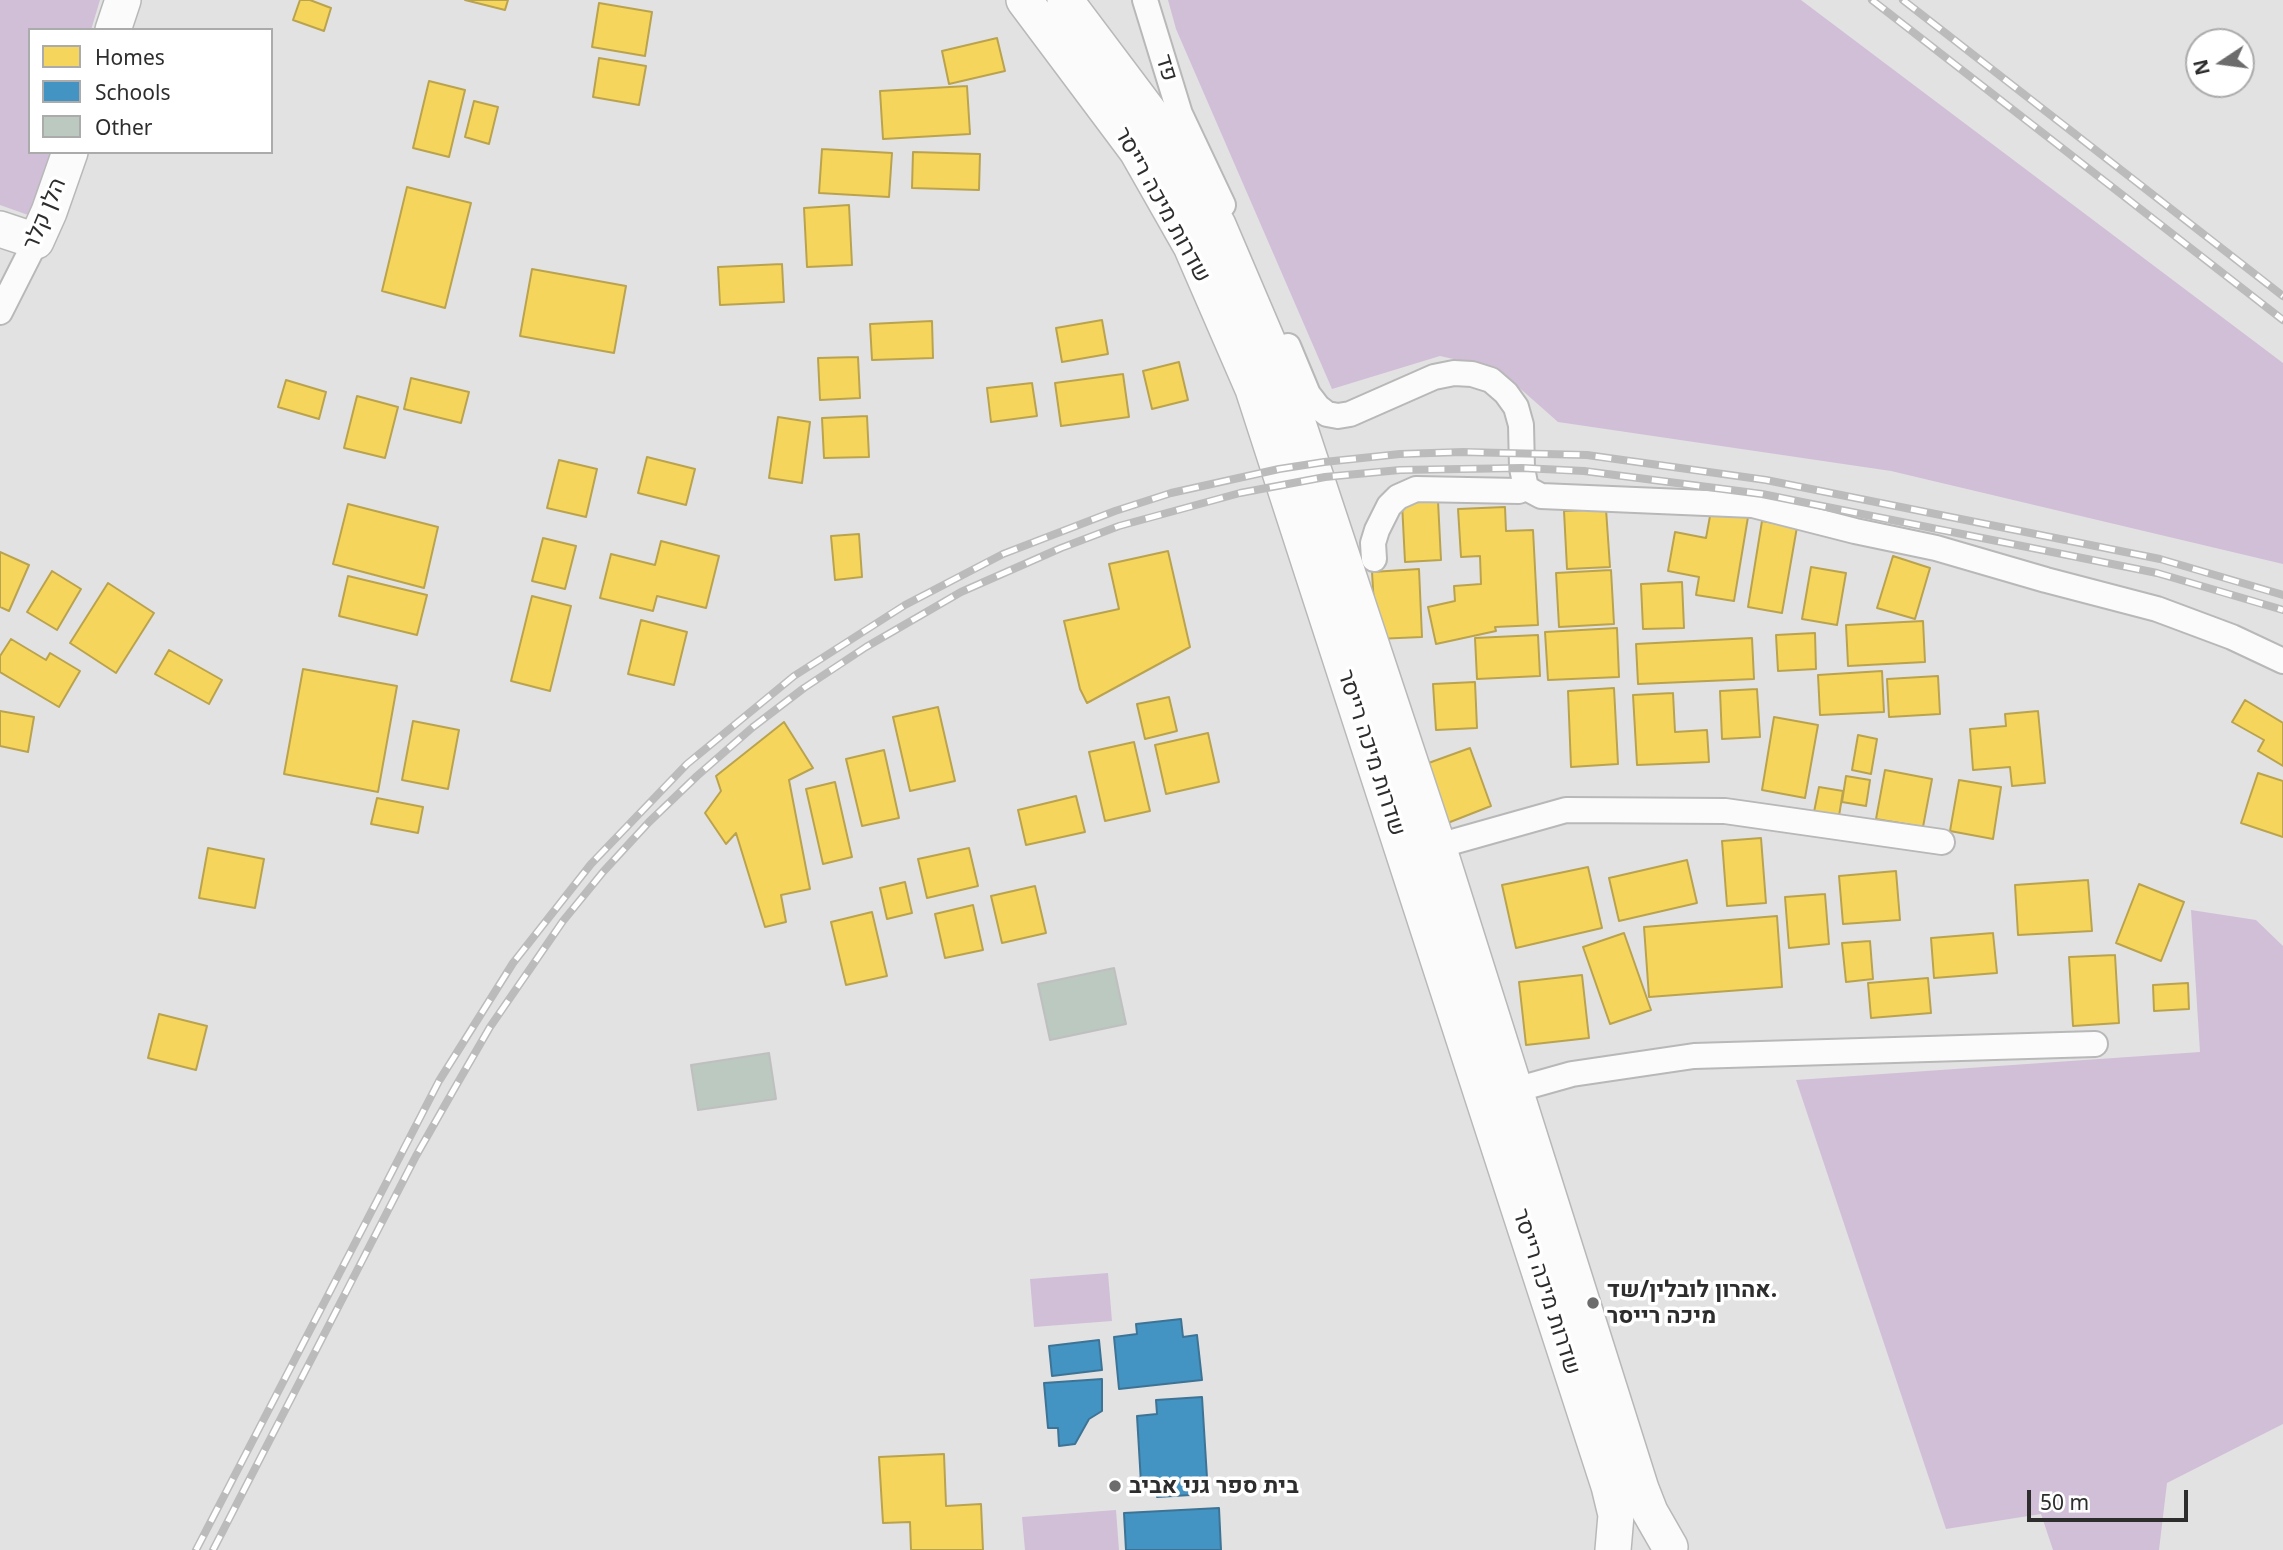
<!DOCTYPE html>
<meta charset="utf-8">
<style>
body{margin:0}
#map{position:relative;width:2283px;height:1550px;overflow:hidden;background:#e3e2e3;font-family:"Noto Sans",sans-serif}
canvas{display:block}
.legend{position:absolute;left:28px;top:28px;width:245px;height:126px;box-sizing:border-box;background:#fff;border:2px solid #ababab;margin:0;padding:9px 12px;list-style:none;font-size:21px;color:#2e2d2e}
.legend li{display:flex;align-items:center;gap:14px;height:35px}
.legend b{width:35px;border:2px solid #ababab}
.north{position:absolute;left:2185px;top:28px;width:70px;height:70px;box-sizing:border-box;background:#fff;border:2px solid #ababab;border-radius:50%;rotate:257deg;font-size:19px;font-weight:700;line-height:28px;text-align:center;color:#2e2d2e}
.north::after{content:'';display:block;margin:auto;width:24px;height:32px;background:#6d6c6d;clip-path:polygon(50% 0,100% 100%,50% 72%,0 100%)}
.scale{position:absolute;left:2027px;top:1490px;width:161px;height:32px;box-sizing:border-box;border:4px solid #2e2d2e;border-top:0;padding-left:9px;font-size:21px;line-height:24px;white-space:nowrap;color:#2e2d2e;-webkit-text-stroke:5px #fff;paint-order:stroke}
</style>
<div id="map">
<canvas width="2283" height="1550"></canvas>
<ul class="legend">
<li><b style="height:19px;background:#f6d55c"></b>Homes</li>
<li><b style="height:19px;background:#4393c3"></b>Schools</li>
<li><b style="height:19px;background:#bbc9c1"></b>Other</li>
</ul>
<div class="north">N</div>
<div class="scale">50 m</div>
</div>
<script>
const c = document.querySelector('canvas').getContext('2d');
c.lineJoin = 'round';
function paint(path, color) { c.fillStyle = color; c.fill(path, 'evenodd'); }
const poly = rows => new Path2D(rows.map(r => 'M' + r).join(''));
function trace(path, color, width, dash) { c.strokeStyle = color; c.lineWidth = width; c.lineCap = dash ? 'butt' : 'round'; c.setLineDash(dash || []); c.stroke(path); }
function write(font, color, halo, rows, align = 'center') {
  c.font = font + ' "Noto Sans",Heebo,sans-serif'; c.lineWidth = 7; c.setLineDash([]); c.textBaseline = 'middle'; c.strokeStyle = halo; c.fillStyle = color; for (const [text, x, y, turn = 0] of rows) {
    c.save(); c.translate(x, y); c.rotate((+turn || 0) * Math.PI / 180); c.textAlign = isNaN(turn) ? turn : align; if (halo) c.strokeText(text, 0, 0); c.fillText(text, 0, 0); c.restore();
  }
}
paint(poly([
 [0,0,100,0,91,30,30,30,30,152,52,152,31,216,0,205],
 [1168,0,1801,0,2283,363,2283,564,1891,471,1558,422,1498,369,1440,356,1332,389,1176,29],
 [2191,910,2256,920,2283,946,2283,1424,2167,1483,2159,1550,2053,1550,2041,1514,1946,1529,1796,1080,2200,1052],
 [1108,1273,1112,1321,1034,1327,1030,1279],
 [1116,1510,1119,1550,1025,1550,1022,1517]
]), '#d1bfd8');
const homes = poly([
 [300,0,310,0,331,8,324,31,293,20,300,0],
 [465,0,508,0,505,10,465,0],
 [599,3,652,12,645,56,592,47,599,3],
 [997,38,1005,71,949,84,942,51,997,38],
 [599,58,646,66,639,105,593,97,599,58],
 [429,81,465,90,449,157,413,148,429,81],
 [967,86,970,134,883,139,880,91,967,86],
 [474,101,498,107,489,144,465,137,474,101],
 [822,149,892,153,889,197,819,193,822,149],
 [913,152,980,154,979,190,912,188,913,152],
 [407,187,471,203,445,308,382,291,407,187],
 [849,205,852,265,807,267,804,208,849,205],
 [782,264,784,302,720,305,718,267,782,264],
 [532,269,626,286,614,353,520,336,532,269],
 [1102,320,1108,354,1062,362,1056,328,1102,320],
 [932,321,933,358,872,360,870,324,932,321],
 [858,357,860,398,820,400,818,358,858,357],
 [1179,362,1188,400,1152,409,1143,371,1179,362],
 [1123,374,1129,417,1061,426,1055,383,1123,374],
 [411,378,469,392,461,423,404,409,411,378],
 [286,380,326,392,319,419,278,407,286,380],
 [1032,383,1037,416,991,422,987,388,1032,383],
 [357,396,398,407,385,458,344,448,357,396],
 [867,416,869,457,824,458,822,418,867,416],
 [778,417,810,422,802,483,769,478,778,417],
 [647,457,695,469,686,505,638,493,647,457],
 [559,460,597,469,586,517,547,508,559,460],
 [1438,501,1441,560,1405,562,1402,503,1438,501],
 [348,504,438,527,424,588,333,564,348,504],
 [1712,505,1749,511,1734,601,1696,595,1699,577,1668,571,1675,532,1706,538,1712,505],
 [1505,507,1506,531,1533,530,1538,625,1495,627,1496,631,1436,644,1428,607,1455,601,1454,586,1481,584,1480,556,1461,557,1458,509,1505,507],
 [1606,509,1610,567,1567,569,1564,511,1606,509],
 [1762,521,1797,527,1782,613,1748,607,1762,521],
 [859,534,862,577,835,580,831,536,859,534],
 [543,538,576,546,565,589,532,581,543,538],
 [661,541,719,556,706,608,657,596,653,611,600,598,611,554,655,565,661,541],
 [1168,551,1190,647,1087,703,1080,689,1064,621,1119,609,1109,564,1168,551],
 [0,552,29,565,9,611,0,607,0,552],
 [1893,556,1930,568,1915,619,1877,608,1893,556],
 [1811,567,1846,573,1837,625,1802,619,1811,567],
 [1419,569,1422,637,1376,639,1372,572,1419,569],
 [1611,570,1614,624,1559,627,1556,573,1611,570],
 [52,571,81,589,57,630,27,612,52,571],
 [348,576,427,595,417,635,339,616,348,576],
 [1682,582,1684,628,1643,629,1641,584,1682,582],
 [108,583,154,613,116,673,70,643,108,583],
 [532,596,571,606,550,691,511,681,532,596],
 [641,620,687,632,674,685,628,674,641,620],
 [1923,621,1925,662,1848,666,1846,625,1923,621],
 [1617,628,1619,677,1548,680,1545,632,1617,628],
 [1815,633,1816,669,1778,671,1776,635,1815,633],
 [1538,635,1540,676,1477,679,1475,638,1538,635],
 [1752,638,1754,679,1638,684,1636,644,1752,638],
 [11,639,46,660,50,653,80,671,59,707,0,672,0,656,11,639],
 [169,650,222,680,209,704,155,674,169,650],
 [303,669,397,686,378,792,284,774,303,669],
 [1882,671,1884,712,1820,715,1818,675,1882,671],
 [1938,676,1940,714,1889,717,1887,679,1938,676],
 [1475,682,1477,728,1436,730,1433,684,1475,682],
 [1614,688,1618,764,1571,767,1568,691,1614,688],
 [1757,689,1760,737,1722,739,1720,691,1757,689],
 [1673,693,1675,732,1707,730,1709,762,1637,765,1633,695,1673,693],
 [1169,697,1177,731,1145,739,1137,704,1169,697],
 [2245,700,2283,723,2283,766,2258,751,2264,740,2232,722,2245,700],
 [938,707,955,781,910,791,893,717,938,707],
 [0,711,34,717,28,752,0,746,0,711],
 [2038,711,2045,783,2012,786,2010,767,1973,770,1970,729,2006,726,2005,714,2038,711],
 [1774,717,1818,725,1805,798,1762,790,1774,717],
 [413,721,459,730,448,789,402,780,413,721],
 [784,722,813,768,789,780,810,889,781,895,786,922,765,927,736,833,726,844,705,813,721,791,716,776,784,722],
 [1208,733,1219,782,1166,794,1155,745,1208,733],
 [1858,735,1877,739,1871,774,1852,770,1858,735],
 [1134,742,1150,811,1105,821,1089,752,1134,742],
 [1470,748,1491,806,1445,824,1423,765,1470,748],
 [884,750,899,818,862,826,846,759,884,750],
 [1885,770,1932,779,1923,827,1876,819,1885,770],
 [2258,773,2283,781,2283,837,2241,823,2258,773],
 [1846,776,1870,780,1866,806,1842,802,1846,776],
 [1959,780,2001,787,1993,839,1950,831,1959,780],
 [835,782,852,857,823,864,806,789,835,782],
 [1819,787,1843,791,1839,816,1814,812,1819,787],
 [1076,796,1085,832,1026,845,1018,810,1076,796],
 [377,798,423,807,418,833,371,824,377,798],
 [1761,838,1766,903,1727,906,1722,841,1761,838],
 [208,848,264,859,255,908,199,898,208,848],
 [969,848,978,886,927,898,918,859,969,848],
 [1687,860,1697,903,1619,921,1609,878,1687,860],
 [1588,867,1602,928,1516,948,1502,885,1588,867],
 [1896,871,1900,920,1843,924,1839,876,1896,871],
 [2088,880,2092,931,2018,935,2015,885,2088,880],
 [905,882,912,913,887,919,880,888,905,882],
 [2139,884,2184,902,2161,961,2116,943,2139,884],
 [1035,886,1046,933,1002,943,991,896,1035,886],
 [1825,894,1829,944,1789,948,1785,897,1825,894],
 [973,905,983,950,945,958,935,914,973,905],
 [872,912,887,976,846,985,831,922,872,912],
 [1777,916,1782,987,1649,997,1644,927,1777,916],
 [1624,933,1651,1010,1610,1024,1583,947,1624,933],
 [1993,933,1997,973,1934,978,1931,938,1993,933],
 [1870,941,1873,979,1846,982,1842,943,1870,941],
 [2115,955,2119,1023,2073,1026,2069,957,2115,955],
 [1582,975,1589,1038,1526,1045,1519,982,1582,975],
 [1928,978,1931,1013,1871,1018,1868,983,1928,978],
 [2188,983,2189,1009,2154,1011,2153,985,2188,983],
 [159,1014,207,1026,196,1070,148,1058,159,1014],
 [944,1454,946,1506,981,1504,983,1550,911,1550,910,1522,883,1523,879,1457,944,1454]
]);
paint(homes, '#f6d55c');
trace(homes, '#baa34e', 2);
const schools = poly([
 [1181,1319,1183,1337,1197,1335,1202,1380,1119,1389,1114,1337,1137,1334,1136,1324,1181,1319],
 [1099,1340,1102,1370,1052,1376,1049,1346,1099,1340],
 [1102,1379,1102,1411,1089,1419,1075,1444,1059,1446,1058,1428,1048,1428,1044,1383,1102,1379],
 [1202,1397,1208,1494,1157,1497,1156,1483,1141,1483,1137,1416,1157,1414,1156,1400,1202,1397],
 [1219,1508,1221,1550,1126,1550,1124,1513,1219,1508]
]);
paint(schools, '#4393c3');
trace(schools, '#3d7496', 2);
const building = poly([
 [1114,968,1126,1024,1050,1040,1038,984,1114,968],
 [769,1053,776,1099,698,1110,691,1065,769,1053]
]);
paint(building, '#bbc9c1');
trace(building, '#bfbfbf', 2);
const street = poly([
 [1145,0,1180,114,1167,125],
 [1180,114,1223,205],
 [0,312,36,241],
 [1288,346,1308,394,1318,407,1327,414,1338,416,1350,414,1434,377,1454,373,1472,374,1491,380,1506,393,1516,407,1521,425,1522,468,1526,488,1541,496,1753,505,1855,531,1936,548,2046,580,2157,609,2232,637,2283,661],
 [1374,559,1373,543,1377,530,1389,506,1398,497,1416,489,1519,491,1526,488],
 [1438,846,1566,810,1725,811,1942,842],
 [1515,1090,1572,1074,1694,1056,2095,1044]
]);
const secondary = poly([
 [1024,0,1137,151,1191,246,1253,389,1609,1486,1616,1515,1613,1550],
 [1065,0,1162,129,1218,225,1282,375,1438,846,1641,1489,1650,1512,1670,1547],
 [113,30,123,0],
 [0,229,36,241,49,212,70,152]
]);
trace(street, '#b8b8b8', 28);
trace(secondary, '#b8b8b8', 38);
trace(street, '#fbfbfb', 24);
trace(secondary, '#fbfbfb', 35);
const rail = poly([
 [1872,0,2283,320],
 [1903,0,2283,296],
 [196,1550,439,1081,513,963,591,864,687,764,794,676,905,605,1003,554,1115,511,1171,493,1279,469,1324,462,1400,454,1463,452,1587,455,1766,480,2160,559,2283,595],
 [213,1550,416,1156,453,1091,490,1027,563,921,603,872,649,822,697,776,753,727,804,688,866,647,961,592,1061,548,1119,526,1240,493,1325,477,1400,470,1522,468,1584,471,1762,494,2157,573,2283,610]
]);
trace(rail, '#bcbbbc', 8);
trace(rail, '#fff', 5, [16]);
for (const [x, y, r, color] of [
 [1593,1303,7,"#6d6c6d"],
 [1115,1486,7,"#6d6c6d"]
]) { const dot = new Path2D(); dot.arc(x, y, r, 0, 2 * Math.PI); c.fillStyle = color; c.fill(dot); trace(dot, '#fff', 2.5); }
write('23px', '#2e2d2e', '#fff', [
 ["פד",1166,68,73],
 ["שדרות מיכה רייסר",1162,205,61],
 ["הלן קלר",45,214,-67],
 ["שדרות מיכה רייסר",1371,753,72],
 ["שדרות מיכה רייסר",1546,1292,72]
]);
write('bold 23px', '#2e2d2e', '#fff', [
 ["אהרון לובלין/שד.",1607,1290],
 ["מיכה רייסר",1607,1316],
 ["בית ספר גני אביב",1129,1486]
], 'left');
</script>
